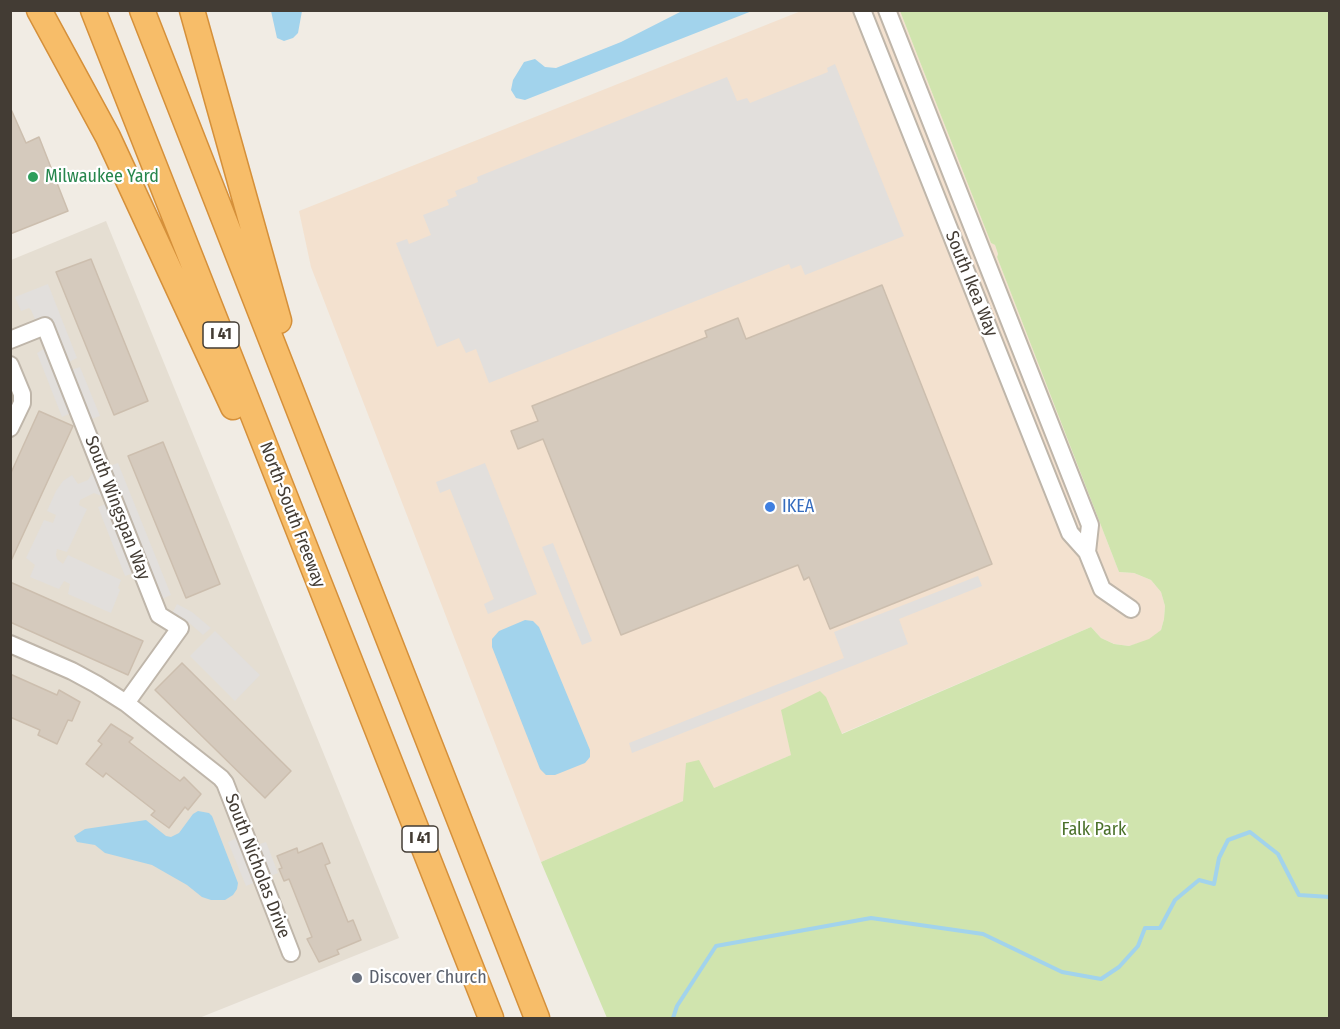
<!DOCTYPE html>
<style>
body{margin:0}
#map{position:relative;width:1340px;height:1029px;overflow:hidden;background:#f1ece4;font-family:"Fira Sans Condensed",sans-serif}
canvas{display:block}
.frame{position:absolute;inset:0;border:12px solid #433c34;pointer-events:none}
</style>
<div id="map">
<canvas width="1340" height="1029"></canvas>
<div class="frame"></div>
</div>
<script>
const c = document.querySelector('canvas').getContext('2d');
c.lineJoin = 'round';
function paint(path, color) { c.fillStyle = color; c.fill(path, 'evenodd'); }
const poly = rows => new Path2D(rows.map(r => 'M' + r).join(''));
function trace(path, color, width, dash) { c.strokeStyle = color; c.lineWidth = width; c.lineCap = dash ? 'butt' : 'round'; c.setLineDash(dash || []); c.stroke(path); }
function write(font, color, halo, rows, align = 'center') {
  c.font = font + ' "Fira Sans Condensed",sans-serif'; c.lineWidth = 4.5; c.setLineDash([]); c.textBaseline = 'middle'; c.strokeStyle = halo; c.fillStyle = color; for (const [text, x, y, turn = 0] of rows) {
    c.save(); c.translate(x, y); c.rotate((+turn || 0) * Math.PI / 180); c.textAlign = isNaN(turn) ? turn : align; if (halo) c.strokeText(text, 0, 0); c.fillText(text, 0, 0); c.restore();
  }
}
paint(poly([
 [106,221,399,938,199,1018,11,1018,11,260]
]), '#e5ded2');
paint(poly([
 [801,11,900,11,991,243,995,245,998,254,997,257,1119,572,1134,573,1151,580,1161,592,1165,606,1164,619,1161,630,1149,640,1129,646,1114,644,1101,638,1091,627,541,862,311,267,299,211]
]), '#f3e1cf');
paint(poly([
 [900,11,1329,11,1329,1018,607,1018,541,862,683,801,686,763,699,760,714,788,791,755,781,710,820,691,826,697,842,734,1091,627,1101,638,1114,644,1129,646,1149,639,1161,630,1164,619,1165,606,1161,592,1151,580,1134,573,1119,572,997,257,998,254,995,245,991,243]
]), '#d0e4ae');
paint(poly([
 [835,64,904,236,805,275,801,265,791,269,789,264,489,383,476,349,466,353,459,338,437,347,396,243,407,239,409,244,431,235,423,215,449,205,447,200,457,196,455,191,478,182,477,177,727,77,737,101,747,98,750,103,828,72,827,68],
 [48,284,77,358,67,363,71,370,80,367,100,416,77,424,71,413,62,417,37,353,47,347,31,310,29,308,21,311,15,297],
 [118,463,171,595,148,605,134,573,125,576,98,507,106,504,104,497,94,493,80,500,79,505,87,509,67,552,57,549,56,555,57,559,63,564,68,555,121,580,118,588,120,590,111,613,68,594,70,584,64,581,59,589,30,577,35,565,26,558,44,520,53,523,56,515,47,511,56,491,63,481,72,475,78,484,88,480,93,472],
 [485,463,537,594,488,614,484,604,494,599,450,489,440,493,436,482],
 [553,543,592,641,582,645,542,547],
 [978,576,982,586,899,619,908,644,632,753,629,743,844,658,834,632],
 [177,604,192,612,211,628,203,635,187,621,172,614],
 [215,631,260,675,235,701,190,656],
 [237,838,257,845,266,842,278,873,246,886,228,842]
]), '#e2dfdc');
paint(poly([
 [271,11,302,11,298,33,293,38,284,41,277,38],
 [682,11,752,11,525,100,516,98,511,90,513,80,524,62,535,59,545,67,556,68,621,42],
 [525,620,533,621,539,627,590,750,590,757,585,763,555,775,546,775,540,769,492,647,492,639,499,631],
 [198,811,209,813,212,816,238,883,237,889,233,895,225,900,211,900,202,897,187,885,152,865,105,853,95,845,77,842,74,836,85,829,146,820,166,836,171,837,179,833,193,814]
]), '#a2d3ec');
trace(poly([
 [673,1018,677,1006,716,946,871,918,983,934,1062,972,1101,979,1119,967,1138,946,1145,928,1160,928,1175,900,1199,880,1214,884,1219,858,1228,840,1250,832,1278,854,1299,895,1330,897]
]), '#a2d3ec', 4);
const building = poly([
 [10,107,26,143,39,137,68,211,10,234,10,107],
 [91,259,148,401,114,415,56,272,91,259],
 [882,285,992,564,830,629,809,577,804,580,798,565,621,635,543,439,518,449,511,431,538,421,532,406,707,337,705,331,738,318,746,339,882,285],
 [39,411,73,426,10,563,10,475,39,411],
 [163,442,220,584,186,598,128,456,163,442],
 [10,582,143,641,128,675,10,622,10,582],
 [182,663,291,771,265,798,155,690,182,663],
 [10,674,57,695,59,690,80,702,72,721,68,720,57,744,38,735,40,730,10,717,10,674],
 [111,724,133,738,129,742,180,781,184,777,201,794,188,810,185,807,169,828,151,815,155,811,106,773,103,777,86,764,102,744,98,741,111,724],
 [322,843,330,863,325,865,348,922,353,920,361,940,337,950,339,954,319,962,307,939,312,937,289,879,284,881,279,869,282,868,277,856,297,848,298,853,322,843]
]);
paint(building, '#d5cabd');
trace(building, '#ccbeae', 1.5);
const minor = poly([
 [862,10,1070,533,1087,552,1102,589,1131,609],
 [887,10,1090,525,1087,552],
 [10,340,45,326,159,615,180,628,126,703],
 [10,365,22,394,22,403,10,428],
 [10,644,72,671,96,684,126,703,221,778,225,783,291,953]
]);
const highway = poly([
 [39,10,108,137,233,407],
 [93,10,491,1018],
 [142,10,537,1018],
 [192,10,279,321]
]);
trace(minor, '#bfb6aa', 20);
trace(highway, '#d5903a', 27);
trace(minor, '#fff', 16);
trace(highway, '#f7bd69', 24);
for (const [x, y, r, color] of [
 [33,177,6,"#2e9e5b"],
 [770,507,6,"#3f7fe0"],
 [357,978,6,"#6b7280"]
]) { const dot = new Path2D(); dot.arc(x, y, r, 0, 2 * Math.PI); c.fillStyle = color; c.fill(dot); trace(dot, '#fff', 2); }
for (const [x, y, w] of [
 [221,335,36],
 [420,839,36]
]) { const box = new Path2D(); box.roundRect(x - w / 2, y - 13, w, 26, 4.5); c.fillStyle = '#fff'; c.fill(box); trace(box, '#433c34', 1.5); }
write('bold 16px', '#433c34', null, [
 ["I 41",221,335],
 ["I 41",420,839]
]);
write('18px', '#27864d', '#fff', [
 ["Milwaukee Yard",45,177]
], 'left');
write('18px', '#433c34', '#fff', [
 ["South Ikea Way",971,284,68],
 ["South Wingspan Way",117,508,69],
 ["North-South Freeway",292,515,69],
 ["South Nicholas Drive",257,866,69]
]);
write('18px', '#366cbe', '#fff', [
 ["IKEA",782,507]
], 'left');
write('18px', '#4b712b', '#fff', [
 ["Falk Park",1094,830]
]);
write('18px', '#5b616d', '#fff', [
 ["Discover Church",369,978]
], 'left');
</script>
